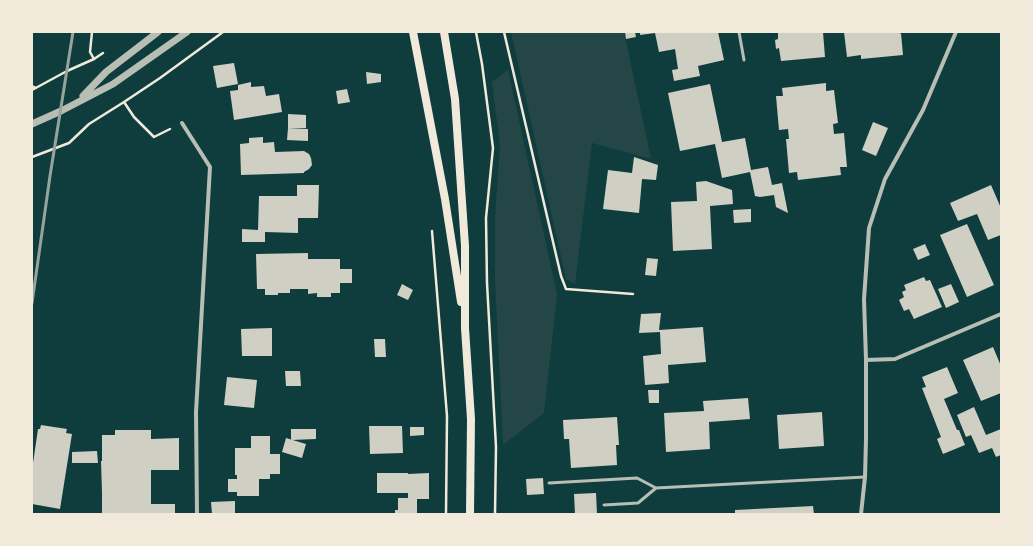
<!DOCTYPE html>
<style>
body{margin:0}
#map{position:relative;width:1033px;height:546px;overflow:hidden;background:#0f3d3e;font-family:"Varela Round",sans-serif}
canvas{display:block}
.frame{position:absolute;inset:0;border:33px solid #f1e9da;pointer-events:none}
</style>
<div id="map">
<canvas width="1033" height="546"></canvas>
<div class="frame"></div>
</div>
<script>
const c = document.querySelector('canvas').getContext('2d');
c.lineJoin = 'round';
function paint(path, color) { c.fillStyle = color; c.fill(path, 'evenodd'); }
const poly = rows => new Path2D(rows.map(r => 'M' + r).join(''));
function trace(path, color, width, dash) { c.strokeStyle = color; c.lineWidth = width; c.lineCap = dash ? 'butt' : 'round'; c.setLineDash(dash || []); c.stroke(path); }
paint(poly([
 [511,32,624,32,651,159,592,143,575,284,566,279],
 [508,70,557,294,544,413,503,445,495,279,495,218,500,146,492,82]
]), '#244646');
paint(poly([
 [625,32,635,32,636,37,626,39],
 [640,32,657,32,657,33,661,32,718,32,724,60,698,66,700,76,674,81,672,70,678,69,675,49,659,52,655,33,640,35],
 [778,32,823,32,825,57,781,61,779,48,776,49,775,40,778,39],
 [844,32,900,32,900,34,901,33,903,55,861,59,861,55,847,57],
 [234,63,238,84,217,88,213,66],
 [366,72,381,74,381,82,367,84],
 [251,82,251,87,264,86,266,96,279,94,282,112,234,120,230,91,238,90,238,85],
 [826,83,826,91,834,90,838,123,833,124,834,134,844,133,847,167,840,167,841,175,798,180,797,172,789,173,786,139,789,139,788,129,779,130,776,96,783,96,782,88],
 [710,84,722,142,745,138,751,170,768,167,772,185,782,183,788,213,776,207,774,195,760,197,755,196,750,172,722,178,715,144,680,151,668,93],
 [347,89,350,102,338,104,336,91],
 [288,114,306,115,306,128,288,128],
 [873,122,888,128,876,156,862,150],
 [288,128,308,129,308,141,287,140],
 [263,137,263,143,274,142,275,152,304,151,309,154,311,158,312,165,309,169,304,172,304,173,241,175,240,144,249,143,249,138],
 [634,157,658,165,656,180,642,179,639,213,603,209,608,170,632,173],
 [706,181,732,190,733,204,710,206,712,249,673,251,671,202,697,201,696,182],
 [297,185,319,185,318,218,298,218,298,233,265,232,265,242,242,242,242,229,258,230,259,196,297,196],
 [991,185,1001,208,1001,235,988,240,977,214,958,221,950,203],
 [751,209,751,222,734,223,733,210],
 [967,224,994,285,967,297,940,235],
 [925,244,930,255,918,260,913,249],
 [308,253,308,259,340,259,340,269,352,269,352,283,340,283,340,293,331,293,331,297,317,297,317,293,308,294,308,289,290,289,290,293,278,293,278,295,265,295,265,289,257,289,256,254],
 [647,258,658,259,656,276,645,275],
 [924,277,926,281,930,280,942,307,914,319,909,309,904,311,899,300,904,297,902,292,906,290,904,285],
 [402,284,413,290,408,300,397,295],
 [951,284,959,302,946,308,938,289],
 [661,313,659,330,703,327,706,362,668,365,669,383,645,385,643,356,661,354,660,332,639,333,641,314],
 [272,328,272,356,242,356,241,329],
 [374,339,385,339,386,357,375,357],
 [993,347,1001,366,1001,393,981,401,963,360],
 [947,367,958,393,944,399,957,430,959,430,965,445,943,454,937,439,941,437,922,388,926,387,922,377],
 [285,371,300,371,301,386,286,386],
 [227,377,257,380,254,408,224,405],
 [648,390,659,390,659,403,649,403],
 [748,398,750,419,709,422,710,449,666,452,664,413,704,411,703,401],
 [974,407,986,435,1001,429,1001,455,996,457,992,448,979,453,971,435,966,437,957,415],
 [822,412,824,446,779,449,777,415],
 [617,417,619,445,616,445,617,465,571,468,569,439,564,439,563,420],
 [41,425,67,429,66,433,72,434,60,509,32,504,32,470,38,429,40,429],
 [369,426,402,426,403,453,370,454],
 [410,427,424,427,424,435,410,436],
 [291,429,316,429,316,439,291,440],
 [115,430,151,430,151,439,179,438,179,470,151,470,151,504,175,504,175,514,102,514,102,493,101,461,102,461,102,435,115,435],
 [251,436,270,436,270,454,280,454,280,474,270,474,270,479,259,479,259,496,237,496,237,492,228,492,228,479,237,479,237,475,235,475,235,448,251,448],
 [286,438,306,444,302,458,282,452],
 [97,451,98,463,72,463,72,452],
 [377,473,408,473,408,474,429,473,429,499,417,499,417,514,395,514,395,510,398,510,398,498,408,498,408,493,377,493],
 [543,478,544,494,527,495,526,479],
 [596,493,597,514,575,514,574,494],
 [235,501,235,514,212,514,211,502],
 [813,506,814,514,735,514,735,510]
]), '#cfcfc3');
trace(poly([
 [92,32,90,52,94,59],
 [476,32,482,64,493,148,486,218,487,283,496,447,495,514],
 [504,32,561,276,566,289,633,294],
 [32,86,36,88],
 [32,90,67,71,94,59,103,53],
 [124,102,134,117,154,137,170,129],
 [32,157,69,143,89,124,124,102,160,78,223,32],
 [432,231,447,416,446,514]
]), '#f1e9da', 2.5);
trace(poly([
 [739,32,744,60],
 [549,483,637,478,656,488,865,477],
 [604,505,638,503,656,488]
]), '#b8beb3', 3);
trace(poly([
 [182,123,210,167,196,412,197,514],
 [866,360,895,359,1001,314],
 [861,514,865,477,866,439,866,360,864,299,869,228,885,179,923,110,956,32]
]), '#b8beb3', 4);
trace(poly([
 [83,96,106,72,158,32],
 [32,124,61,111,113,84,187,32]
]), '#b8beb3', 7);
trace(poly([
 [413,32,445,199,461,302],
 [444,32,455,99,465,246,465,328,471,419,470,514]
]), '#f1e9da', 8);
trace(poly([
 [32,303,50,176,73,32]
]), '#97a49c', 3);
</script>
